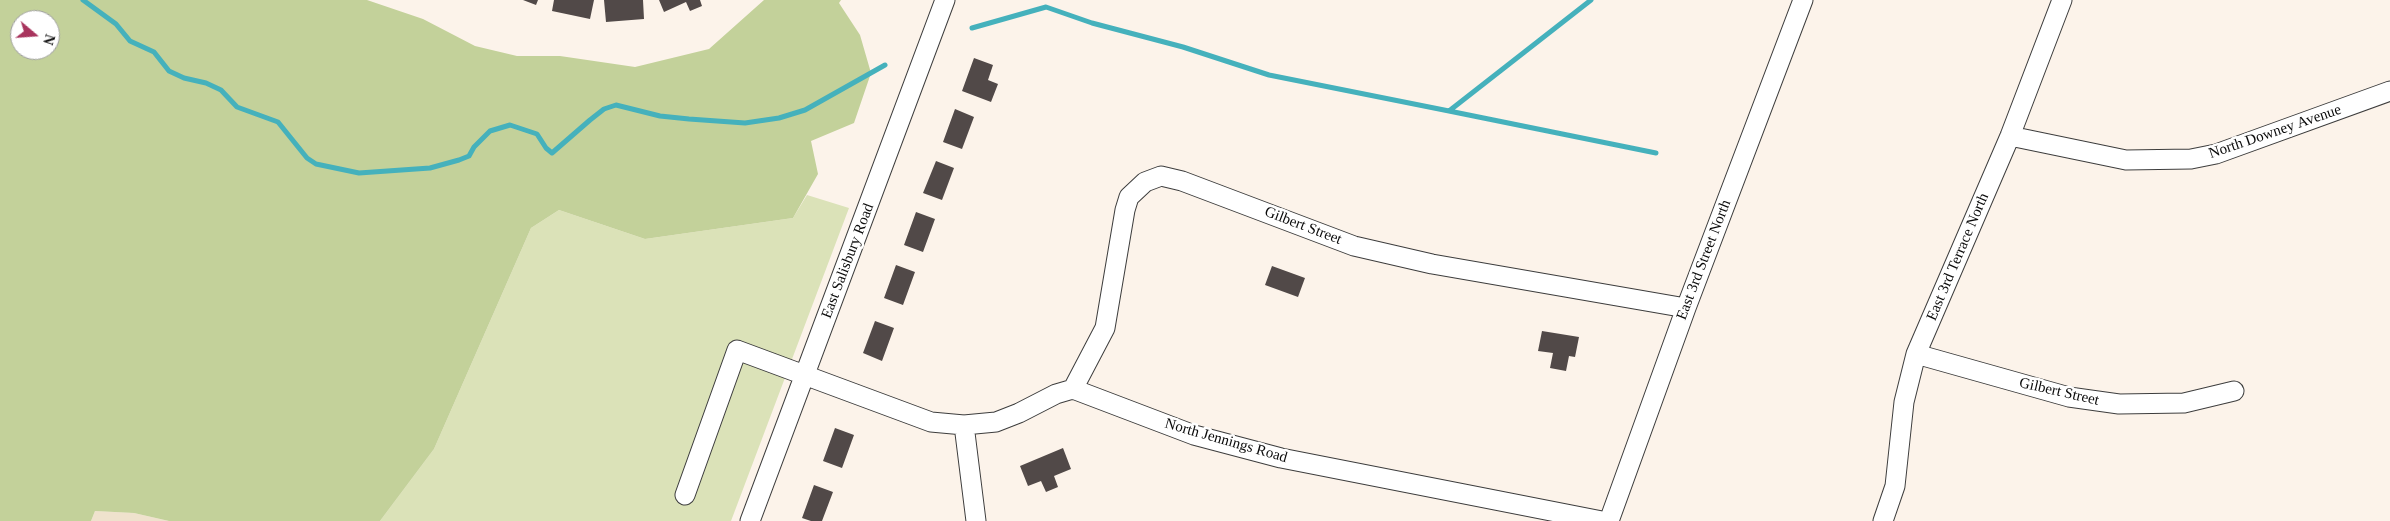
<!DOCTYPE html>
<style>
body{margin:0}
#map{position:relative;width:2390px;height:521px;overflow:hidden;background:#fcf3ea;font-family:Georgia,serif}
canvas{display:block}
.north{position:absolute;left:10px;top:10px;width:50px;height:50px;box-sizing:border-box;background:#fff;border:1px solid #9d9d9d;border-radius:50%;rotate:108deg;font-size:14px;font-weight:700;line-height:20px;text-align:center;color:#0a0a0a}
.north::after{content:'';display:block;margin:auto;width:18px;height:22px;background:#a8345d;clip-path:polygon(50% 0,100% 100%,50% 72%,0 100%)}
</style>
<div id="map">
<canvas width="2390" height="521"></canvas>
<div class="north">N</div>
</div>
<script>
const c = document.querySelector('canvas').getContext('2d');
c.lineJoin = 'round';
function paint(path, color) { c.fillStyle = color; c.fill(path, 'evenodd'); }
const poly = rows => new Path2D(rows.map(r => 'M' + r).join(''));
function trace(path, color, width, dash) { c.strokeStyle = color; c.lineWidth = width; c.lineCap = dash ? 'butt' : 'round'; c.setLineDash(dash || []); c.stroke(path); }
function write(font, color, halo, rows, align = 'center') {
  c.font = font + ' Georgia,serif'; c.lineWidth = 5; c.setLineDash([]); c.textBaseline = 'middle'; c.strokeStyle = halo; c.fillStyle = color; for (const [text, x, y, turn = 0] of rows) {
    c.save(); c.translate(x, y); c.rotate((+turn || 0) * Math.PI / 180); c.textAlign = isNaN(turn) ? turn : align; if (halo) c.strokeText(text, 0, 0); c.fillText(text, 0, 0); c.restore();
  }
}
paint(poly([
 [95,511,134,513,169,521,91,521]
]), '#efe2cd');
paint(poly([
 [807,195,849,208,731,521,380,521,434,449,531,228,559,210,645,239,793,218]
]), '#dbe2b8');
paint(poly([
 [0,0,367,0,423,19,475,46,517,56,560,56,635,67,709,49,764,0,841,0,839,3,860,35,871,73,854,123,811,141,818,174,793,218,645,239,559,210,531,228,434,449,380,521,169,521,134,513,95,511,91,521,0,521],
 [20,20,50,20,50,50,20,50]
]), '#c3d19a');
trace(poly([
 [83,0,116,24,130,41,154,52,169,71,184,78,206,83,221,90,237,107,278,122,307,158,316,164,359,173,430,168,459,160,469,156,474,147,490,131,510,125,537,134,546,148,552,153,590,120,604,109,616,105,660,116,689,119,745,123,779,118,805,110,885,65],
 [972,28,1046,7,1092,23,1183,47,1269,75,1449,111,1591,0],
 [1449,111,1656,153]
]), '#45b1bc', 5);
paint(poly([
 [523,0,538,0,536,5],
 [554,0,594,0,590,19,552,11],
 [604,0,643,0,644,19,606,22],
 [659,0,700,0,702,6,690,11,686,2,664,12],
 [974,58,993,65,988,80,998,84,991,102,962,91],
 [955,109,974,117,962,149,943,142],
 [936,161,954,168,942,200,923,193],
 [916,212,935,219,923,252,904,245],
 [896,265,915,272,903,305,884,298],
 [1272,266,1305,278,1298,297,1265,285],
 [875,321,894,328,882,361,863,353],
 [1542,331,1579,337,1575,357,1569,356,1566,371,1550,368,1553,353,1538,351],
 [835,428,854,435,842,468,823,461],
 [1063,448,1071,469,1054,476,1058,487,1046,492,1041,481,1028,486,1020,466],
 [814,485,833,492,822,521,811,521,802,518]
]), '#514948');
const minor = poly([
 [2010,136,2126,160,2191,159,2216,154,2390,91],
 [1916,354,2069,397,2119,404,2184,403,2234,391],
 [1073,389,1105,328,1125,210,1129,197,1145,182,1161,176,1182,181,1354,246,1432,264,1686,308],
 [964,425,976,521],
 [685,495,737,350,931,422,964,425,996,422,1019,413,1056,394,1073,389,1194,435,1281,458,1602,521],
 [750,521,945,0],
 [1609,521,1686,308,1803,0],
 [1883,521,1895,486,1904,402,1916,354,2010,136,2062,0]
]);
trace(minor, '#3d3d3d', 21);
trace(minor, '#fff', 19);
write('15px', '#0a0a0a', '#fff', [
 ["North Downey Avenue",2275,132,-19],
 ["Gilbert Street",1303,226,21],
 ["East 3rd Terrace North",1958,257,-67],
 ["East 3rd Street North",1704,260,-69],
 ["East Salisbury Road",848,261,-69],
 ["Gilbert Street",2059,392,13],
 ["North Jennings Road",1226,441,16]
]);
</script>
